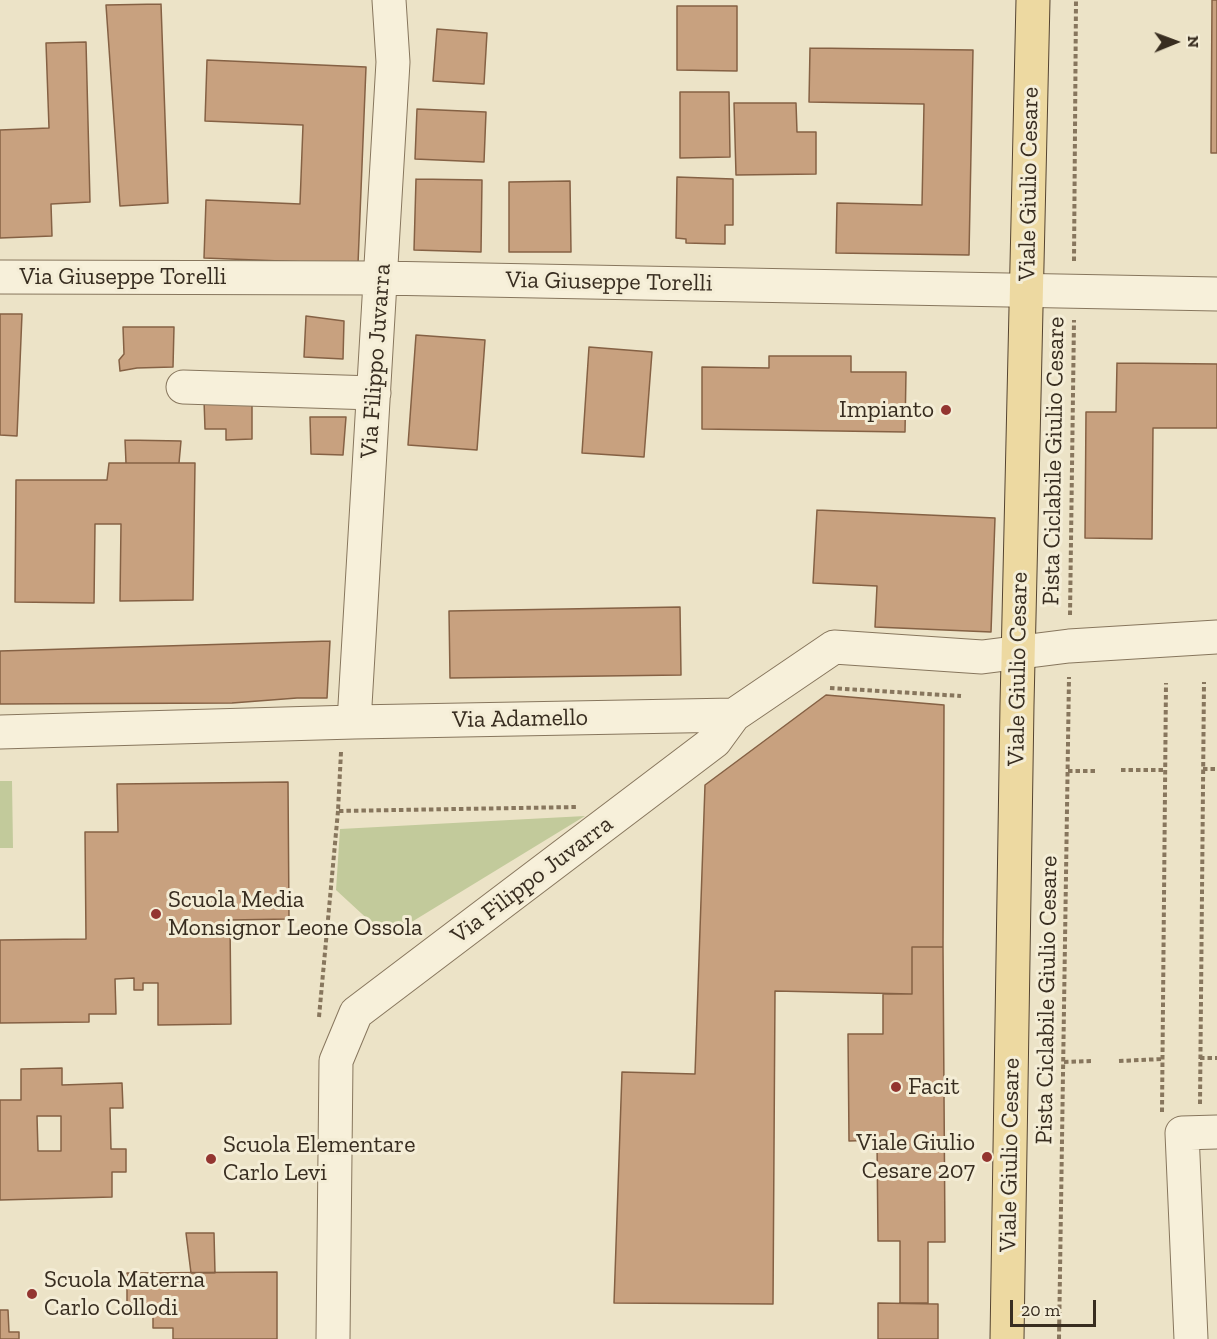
<!DOCTYPE html>
<style>
body{margin:0}
#map{position:relative;width:1217px;height:1339px;overflow:hidden;background:#ece3c7;font-family:"Zilla Slab",serif}
canvas{display:block}
.north{position:absolute;left:1145px;top:12px;width:60px;height:60px;-webkit-text-stroke:4px #f4edd6;paint-order:stroke;rotate:89deg;font-size:16px;font-weight:700;line-height:24px;text-align:center;color:#382d20}
.north::after{content:'';display:block;margin:auto;width:21px;height:27px;background:#382d20;clip-path:polygon(50% 0,100% 100%,50% 72%,0 100%)}
.scale{position:absolute;left:1010px;top:1300px;width:86px;height:27px;box-sizing:border-box;border:3px solid #382d20;border-top:0;padding-left:8px;font-size:18px;line-height:21px;white-space:nowrap;color:#382d20;-webkit-text-stroke:4px #f4edd6;paint-order:stroke}
</style>
<div id="map">
<canvas width="1217" height="1339"></canvas>
<div class="north">N</div>
<div class="scale">20 m</div>
</div>
<script>
const c = document.querySelector('canvas').getContext('2d');
c.lineJoin = 'round';
function paint(path, color) { c.fillStyle = color; c.fill(path, 'evenodd'); }
const poly = rows => new Path2D(rows.map(r => 'M' + r).join(''));
function trace(path, color, width, dash) { c.strokeStyle = color; c.lineWidth = width; c.lineCap = dash ? 'butt' : 'round'; c.setLineDash(dash || []); c.stroke(path); }
function write(font, color, halo, rows, align = 'center') {
  c.font = font + ' "Zilla Slab",serif'; c.lineWidth = 6; c.setLineDash([]); c.textBaseline = 'middle'; c.strokeStyle = halo; c.fillStyle = color; for (const [text, x, y, turn = 0] of rows) {
    c.save(); c.translate(x, y); c.rotate((+turn || 0) * Math.PI / 180); c.textAlign = isNaN(turn) ? turn : align; if (halo) c.strokeText(text, 0, 0); c.fillText(text, 0, 0); c.restore();
  }
}
paint(poly([
 [0,781,12,781,13,848,0,848],
 [585,816,387,937,336,890,340,829]
]), '#c2ca9b');
const building = poly([
 [1212,0,1217,0,1217,153,1211,153,1212,0],
 [161,4,168,203,120,206,106,5,161,4],
 [677,6,737,6,737,71,677,70,677,6],
 [437,29,487,33,484,84,433,81,437,29],
 [86,42,90,202,51,204,52,236,0,238,0,130,49,128,46,43,86,42],
 [810,48,973,50,969,255,836,253,837,203,922,205,924,104,809,102,810,48],
 [207,60,366,67,358,264,204,258,206,200,300,204,303,125,205,121,207,60],
 [680,92,729,92,730,157,680,158,680,92],
 [734,103,796,103,797,132,816,132,816,174,736,175,734,103],
 [417,109,486,112,484,162,415,159,417,109],
 [677,177,733,179,733,225,725,225,725,244,686,243,686,239,676,238,677,177],
 [416,179,482,180,481,252,414,250,416,179],
 [570,181,571,252,509,252,509,182,570,181],
 [0,314,22,314,17,436,0,435,0,314],
 [306,316,344,321,343,359,304,357,306,316],
 [123,327,174,327,173,367,137,368,120,371,119,360,124,354,123,327],
 [416,335,485,340,477,450,408,445,416,335],
 [589,347,652,352,644,457,582,453,589,347],
 [769,356,851,356,851,372,906,372,905,432,702,429,702,367,769,368,769,356],
 [1117,363,1217,364,1217,428,1153,428,1152,539,1085,538,1086,412,1116,412,1117,363],
 [204,400,252,400,252,439,226,440,226,429,205,429,204,400],
 [310,417,346,417,343,455,311,454,310,417],
 [125,440,181,441,179,463,126,463,125,440],
 [109,463,195,463,193,600,120,601,121,524,95,524,94,603,15,602,16,480,107,480,109,463],
 [817,510,995,518,991,632,875,627,877,586,813,583,817,510],
 [680,607,681,675,450,678,449,611,680,607],
 [330,641,327,698,297,698,232,703,0,704,0,651,330,641],
 [826,695,944,705,943,947,912,947,912,994,775,991,773,1304,614,1303,622,1072,695,1074,705,785,826,695],
 [288,782,289,919,230,920,231,1024,158,1025,158,983,143,983,143,990,134,990,134,978,115,979,116,1014,89,1014,89,1022,0,1023,0,940,86,939,85,832,118,832,117,784,288,782],
 [912,947,943,947,945,1242,928,1242,928,1303,900,1303,900,1241,878,1241,877,1140,849,1141,848,1034,883,1034,883,994,912,994,912,947],
 [62,1068,62,1085,122,1083,123,1108,110,1108,111,1149,126,1149,126,1172,112,1172,112,1197,0,1200,0,1100,21,1100,21,1069,62,1068],
 [37,1116,61,1116,61,1151,38,1151,37,1116],
 [186,1233,214,1233,215,1273,191,1273,186,1233],
 [277,1272,277,1339,173,1339,173,1328,153,1328,153,1310,127,1310,127,1273,277,1272],
 [878,1303,938,1304,938,1339,878,1339,878,1303],
 [0,1310,8,1310,9,1332,19,1332,19,1339,0,1339,0,1310]
]);
paint(building, '#c8a17f');
trace(building, '#856144', 1.5);
const minor = poly([
 [0,277,380,278,1217,294],
 [183,387,374,393],
 [354,722,393,62,389,0],
 [0,732,354,722,734,715,834,647,982,657,1069,646,1217,637],
 [333,1339,336,1061,356,1013,715,741,734,715],
 [1191,1339,1182,1133,1217,1132]
]);
const major = poly([
 [1007,1339,1017,705,1033,0]
]);
trace(minor, '#87765d', 35);
trace(major, '#554431', 35);
trace(poly([
 [1074,261,1076,0],
 [1070,615,1074,320],
 [830,688,961,696],
 [341,752,338,811,576,807],
 [1203,769,1217,769],
 [1121,770,1165,770],
 [1068,771,1096,771],
 [319,1017,338,811],
 [1200,1058,1217,1058],
 [1119,1061,1162,1059],
 [1064,1062,1092,1061],
 [1200,1104,1204,682],
 [1162,1112,1166,683],
 [1059,1339,1069,677]
]), '#87765d', 4, [4.5, 3]);
trace(minor, '#f7f0da', 33);
trace(major, '#edd9a1', 33);
for (const [x, y, r, color] of [
 [946,410,6,"#933530"],
 [156,914,6,"#933530"],
 [896,1087,6,"#933530"],
 [987,1157,6,"#933530"],
 [211,1159,6,"#933530"],
 [32,1294,6,"#933530"]
]) { const dot = new Path2D(); dot.arc(x, y, r, 0, 2 * Math.PI); c.fillStyle = color; c.fill(dot); trace(dot, '#f4edd6', 2); }
write('24px', '#382d20', '#f4edd6', [
 ["Viale Giulio Cesare",1029,184,-89],
 ["Via Giuseppe Torelli",123,277],
 ["Via Giuseppe Torelli",609,282,1],
 ["Via Filippo Juvarra",376,361,-86],
 ["Pista Ciclabile Giulio Cesare",1054,461,-89],
 ["Viale Giulio Cesare",1018,669,-89],
 ["Via Adamello",520,719,-1],
 ["Via Filippo Juvarra",532,880,-37],
 ["Pista Ciclabile Giulio Cesare",1047,1000,-89],
 ["Viale Giulio Cesare",1010,1155,-89]
]);
write('24px', '#382d20', '#f4edd6', [
 ["Impianto",934,410,"right"],
 ["Scuola Media",168,900],
 ["Monsignor Leone Ossola",168,928],
 ["Facit",908,1087],
 ["Viale Giulio",975,1143,"right"],
 ["Cesare 207",975,1171,"right"],
 ["Scuola Elementare",223,1145],
 ["Carlo Levi",223,1173],
 ["Scuola Materna",44,1280],
 ["Carlo Collodi",44,1308]
], 'left');
</script>
